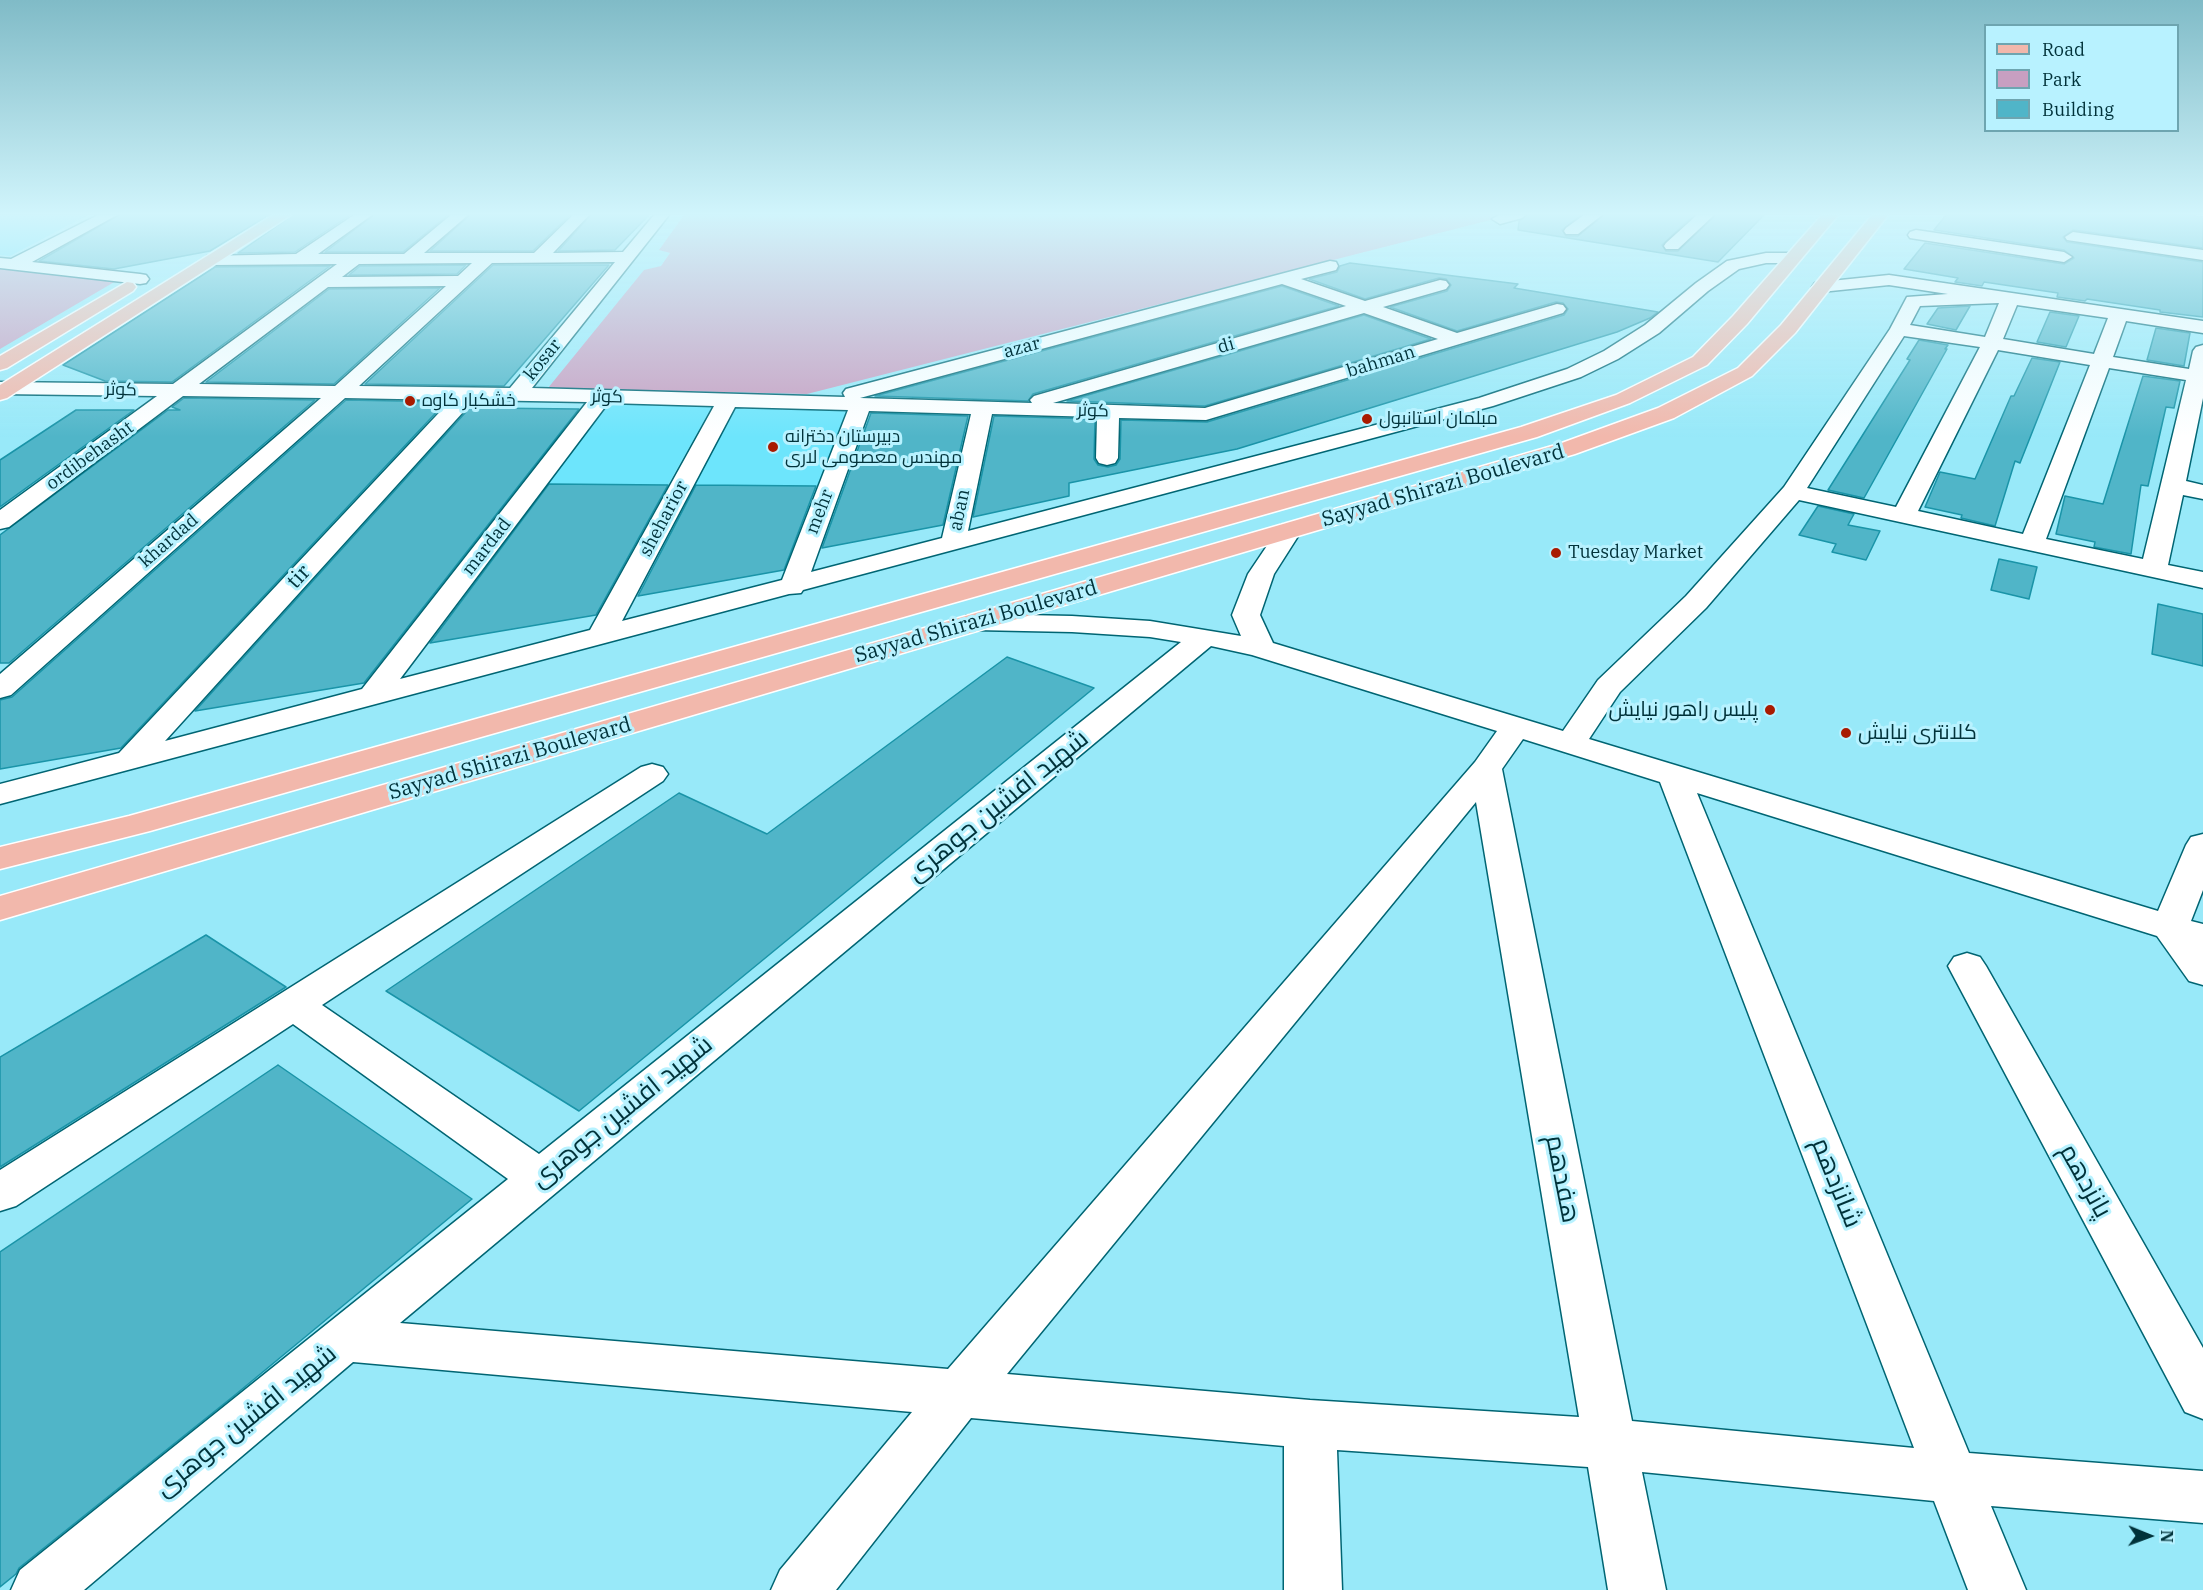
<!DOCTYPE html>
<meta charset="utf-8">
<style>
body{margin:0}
#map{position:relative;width:2203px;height:1590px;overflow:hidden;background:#98e9f9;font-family:"IBM Plex Serif",serif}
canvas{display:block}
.legend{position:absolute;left:1984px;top:24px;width:195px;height:108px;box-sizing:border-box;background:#b8f2ff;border:2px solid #6ea5b0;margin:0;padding:8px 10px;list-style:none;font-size:18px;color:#00323a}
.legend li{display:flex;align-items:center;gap:12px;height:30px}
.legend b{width:30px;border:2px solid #6ea5b0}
.north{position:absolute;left:2119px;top:1506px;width:60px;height:60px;-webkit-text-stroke:4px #b8f2ff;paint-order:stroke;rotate:91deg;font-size:16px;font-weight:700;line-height:24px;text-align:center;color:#00323a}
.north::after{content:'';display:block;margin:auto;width:21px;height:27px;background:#00323a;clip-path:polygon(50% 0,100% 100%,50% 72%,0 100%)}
</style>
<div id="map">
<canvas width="2203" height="1590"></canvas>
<ul class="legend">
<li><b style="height:8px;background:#f2b8ac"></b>Road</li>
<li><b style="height:16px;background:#c89fc1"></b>Park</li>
<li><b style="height:16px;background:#50b5c8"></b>Building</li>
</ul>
<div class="north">N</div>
</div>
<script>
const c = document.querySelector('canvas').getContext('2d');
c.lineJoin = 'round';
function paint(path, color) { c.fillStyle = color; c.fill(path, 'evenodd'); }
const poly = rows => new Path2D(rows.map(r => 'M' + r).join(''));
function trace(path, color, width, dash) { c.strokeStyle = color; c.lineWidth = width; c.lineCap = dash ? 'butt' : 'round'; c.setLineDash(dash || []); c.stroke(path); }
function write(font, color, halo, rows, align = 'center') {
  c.font = font + ' "IBM Plex Serif",Cairo,serif'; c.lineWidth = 6; c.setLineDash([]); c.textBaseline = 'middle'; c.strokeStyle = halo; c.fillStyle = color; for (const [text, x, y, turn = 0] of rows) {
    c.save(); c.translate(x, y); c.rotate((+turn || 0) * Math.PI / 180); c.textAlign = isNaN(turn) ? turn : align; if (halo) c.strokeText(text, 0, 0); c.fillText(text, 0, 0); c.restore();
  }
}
paint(poly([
 [0,215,88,215,10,256,0,255],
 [615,404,713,405,668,485,541,484,600,408],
 [747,406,849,407,818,486,691,485,734,409]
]), '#6de5fc');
paint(poly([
 [684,215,1510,215,807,394,548,388,644,270,661,266,670,253,659,250],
 [0,267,116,281,0,349]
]), '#c89fc1');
const building = poly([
 [119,215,269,215,210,251,114,269,39,261,119,215],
 [293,215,350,215,295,252,238,253,293,215],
 [374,215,448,215,403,252,325,252,374,215],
 [470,215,570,215,533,251,430,251,470,215],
 [591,215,649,215,615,250,558,251,591,215],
 [1527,215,1581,215,1562,230,1566,236,1578,236,1604,215,1694,215,1662,245,1666,251,1678,251,1716,215,1764,215,1718,262,1518,230,1519,221,1527,215],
 [1946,215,2188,215,2203,217,2203,248,2073,230,2063,237,2067,242,2203,262,2203,317,2160,312,2160,310,2087,299,2085,301,2057,297,2058,293,1984,282,1982,286,1955,282,1958,278,1904,269,1925,243,2064,264,2074,258,2064,250,1934,230,1946,215],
 [1350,263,1518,284,1514,288,1658,312,1650,318,1617,332,1237,449,1069,483,1069,496,973,517,994,416,1095,419,1094,459,1098,465,1108,467,1116,465,1120,459,1121,420,1207,422,1564,315,1568,309,1563,303,1556,302,1457,331,1390,307,1447,291,1451,285,1446,279,1439,278,1365,299,1309,279,1337,272,1340,266,1350,263],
 [466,265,457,274,349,275,360,266,466,265],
 [493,265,609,265,504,386,365,384,493,265],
 [330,266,172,382,105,381,63,365,215,267,330,266],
 [1282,286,1339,306,1033,394,1028,401,875,396,1282,286],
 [440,288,334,384,206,382,329,289,440,288],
 [1970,306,1956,330,1927,324,1938,308,1970,306],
 [2050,312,2079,316,2066,347,2037,342,2050,312],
 [1364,315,1431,339,1205,406,1067,401,1364,315],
 [2156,328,2190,333,2184,366,2147,360,2156,328],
 [1919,340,1948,345,1945,349,1947,349,1864,498,1828,490,1910,360,1907,359,1919,340],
 [2032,358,2060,362,2020,463,2015,461,1995,526,1961,518,1962,515,1925,507,1940,472,1975,479,2011,396,2014,396,2032,358],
 [2143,376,2180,381,2174,408,2166,407,2148,486,2141,485,2131,554,2094,547,2095,542,2056,534,2065,496,2103,504,2143,376],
 [184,398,315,400,9,663,0,663,0,535,168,410,180,410,172,407,184,398],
 [346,400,446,402,121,748,0,769,0,700,12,697,346,400],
 [475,402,489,403,483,408,579,409,364,683,195,711,475,402],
 [76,410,134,410,0,507,0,460,76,410],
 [871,413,968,416,943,525,822,548,871,413],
 [549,484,668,485,596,615,430,643,549,484],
 [696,485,816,486,784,570,638,596,696,485],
 [1818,506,1854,514,1848,525,1880,531,1866,560,1832,552,1836,544,1799,535,1818,506],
 [1999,559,2037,567,2029,599,1991,590,1999,559],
 [2158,604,2203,614,2203,666,2152,654,2158,604],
 [1007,657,1094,688,579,1111,386,991,679,793,767,834,1007,657],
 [206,935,286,987,0,1167,0,1057,206,935],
 [278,1065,472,1199,235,1395,19,1568,16,1574,0,1587,0,1252,278,1065]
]);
paint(building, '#50b5c8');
trace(building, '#1a94a8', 1.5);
const minor = poly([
 [98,215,117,215,32,262,140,274,146,275,149,279,146,283,140,284,0,268,0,258,11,259,98,215],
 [354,215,372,215,318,254,404,254,451,215,468,215,424,253,534,253,573,215,589,215,553,253,623,252,654,215,669,215,532,388,845,397,843,393,846,389,1330,261,1336,262,1338,266,1336,270,1301,279,1365,301,1440,280,1446,281,1449,285,1446,289,1383,307,1457,333,1557,304,1563,305,1566,309,1563,313,1206,420,1119,418,1118,458,1115,463,1107,465,1099,463,1096,458,1097,417,992,414,968,531,1479,398,1567,369,1604,351,1645,325,1696,283,1727,261,1766,253,1793,253,1801,258,1793,263,1766,263,1739,269,1708,291,1659,333,1618,359,1581,377,1493,406,803,590,801,593,789,594,0,804,0,784,119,753,451,400,345,398,11,695,0,698,0,674,321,398,183,396,9,527,0,529,0,510,157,396,0,394,0,382,173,384,337,264,213,265,205,260,207,256,296,254,354,215],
 [615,262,510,388,359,386,492,263,615,262],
 [472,263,458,276,342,277,359,264,472,263],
 [1282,284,1346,306,1034,396,1030,400,1032,403,860,398,1282,284],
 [446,286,335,386,199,384,328,287,446,286],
 [1364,313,1438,339,1205,408,1053,403,1364,313],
 [474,400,587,402,362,689,165,741,474,400],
 [608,403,714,406,590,630,400,679,608,403],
 [735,407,848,410,782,580,622,621,735,407],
 [869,411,971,414,942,538,811,572,869,411],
 [1499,215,1525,215,1522,218,1500,224,1492,219,1499,215],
 [1584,215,1602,215,1578,234,1566,234,1564,231,1566,228,1584,215],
 [1697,215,1714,215,1678,249,1666,249,1664,246,1666,243,1697,215],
 [1916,230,2064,252,2072,257,2064,262,1910,238,1908,235,1910,232,1916,230],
 [2073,232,2203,250,2203,260,2067,240,2065,237,2073,232],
 [1889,275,2203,321,2203,333,2126,321,2113,357,2189,369,2193,351,2196,347,2203,345,2203,398,2186,481,2203,485,2203,499,2183,495,2168,565,2203,572,2203,588,1799,500,1706,608,1620,692,1589,739,2158,911,2186,845,2191,837,2203,834,2203,890,2191,921,2203,924,2203,985,2189,981,2157,936,1697,793,1969,1453,2203,1471,2203,1523,1991,1506,2026,1590,1968,1590,1934,1501,1642,1472,1666,1590,1608,1590,1588,1467,1337,1450,1342,1590,1284,1590,1284,1446,971,1418,836,1590,771,1590,780,1570,912,1412,353,1362,84,1590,11,1590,20,1570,508,1179,293,1024,16,1206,0,1211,0,1170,641,767,652,764,663,767,668,774,663,781,322,1005,539,1154,1181,642,1150,637,1072,632,976,630,966,628,962,622,966,616,976,614,1072,616,1150,621,1241,636,1232,615,1248,574,1281,525,1290,523,1299,525,1302,530,1274,574,1260,615,1273,643,1563,731,1598,680,1686,596,1784,487,1890,329,1907,297,1948,294,1889,285,1821,292,1815,291,1812,287,1815,283,1821,282,1889,275],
 [1999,303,1985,337,1910,325,1920,306,1999,303],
 [2017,305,2108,318,2094,354,2003,339,2017,305],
 [1904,336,1980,347,1896,507,1807,488,1904,336],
 [1998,350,2090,365,2023,534,1918,511,1998,350],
 [2109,368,2186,380,2143,559,2046,539,2109,368],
 [1211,646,1252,655,1497,731,1475,762,948,1369,400,1323,1211,646],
 [1523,739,1660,782,1914,1448,1632,1421,1502,769,1523,739],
 [1476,802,1579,1417,1310,1400,1007,1374,1476,802],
 [1967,953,1980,957,1986,966,2203,1348,2203,1419,2185,1412,1948,966,1954,957,1967,953]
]);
const major = poly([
 [273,215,291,215,7,398,0,400,0,385,273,215],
 [1822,215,1838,215,1747,324,1707,365,1630,403,1537,437,150,831,0,869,0,847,129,816,1521,427,1616,395,1693,357,1733,316,1822,215],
 [1872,215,1888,215,1795,333,1752,376,1674,418,1575,454,0,920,0,896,1559,444,1658,408,1738,368,1781,325,1872,215],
 [127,282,133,283,136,287,133,291,7,368,0,370,0,356,127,282]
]);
trace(minor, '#006573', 3);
trace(major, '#fff', 3);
paint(minor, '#fff');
paint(major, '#f2b8ac');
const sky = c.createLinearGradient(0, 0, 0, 437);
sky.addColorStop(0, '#80bbc7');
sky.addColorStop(0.49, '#d1f5fc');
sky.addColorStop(1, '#d1f5fc00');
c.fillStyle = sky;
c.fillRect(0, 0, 2203, 437);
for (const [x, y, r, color] of [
 [410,401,6,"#a91a00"],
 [1367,419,6,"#a91a00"],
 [773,447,6,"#a91a00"],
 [1556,553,6,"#a91a00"],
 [1770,710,6,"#a91a00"],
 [1846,733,6,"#a91a00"]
]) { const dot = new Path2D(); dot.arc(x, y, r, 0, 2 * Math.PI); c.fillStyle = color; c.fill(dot); trace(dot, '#b8f2ff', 2); }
write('18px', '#00323a', '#b8f2ff', [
 ["di",1226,346,-16],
 ["azar",1022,348,-15],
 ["kosar",543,360,-51],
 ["bahman",1381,362,-17],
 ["کوثر",121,390,1],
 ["کوثر",607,397,2],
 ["کوثر",1093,411,2],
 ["ordibehasht",90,456,-36],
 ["aban",960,510,-78],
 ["mehr",820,512,-69],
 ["sheharior",664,519,-62],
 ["khardad",169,541,-41],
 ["mardad",487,547,-52]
]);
write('18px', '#00323a', '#b8f2ff', [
 ["خشکبار کاوه",422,401],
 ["مبلمان استانبول",1379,419],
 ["دبیرستان دخترانه",785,437],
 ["مهندس معصومی لاری",785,458],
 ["Tuesday Market",1568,553]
], 'left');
write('21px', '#00323a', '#b8f2ff', [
 ["Sayyad Shirazi Boulevard",1443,486,-16],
 ["tir",299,577,-47],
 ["Sayyad Shirazi Boulevard",976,622,-16],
 ["Sayyad Shirazi Boulevard",510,759,-16]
]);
write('21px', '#00323a', '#b8f2ff', [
 ["پلیس راهور نیایش",1758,710],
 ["کلانتری نیایش",1858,733,"left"]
], 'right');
write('26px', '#00323a', '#b8f2ff', [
 ["شهید افشین جوهری",998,806,-39],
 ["شهید افشین جوهری",622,1112,-39],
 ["هفدهم",1562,1179,79],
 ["پانزدهم",2085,1181,61],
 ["شانزدهم",1836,1183,68],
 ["شهید افشین جوهری",246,1421,-39]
]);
</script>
